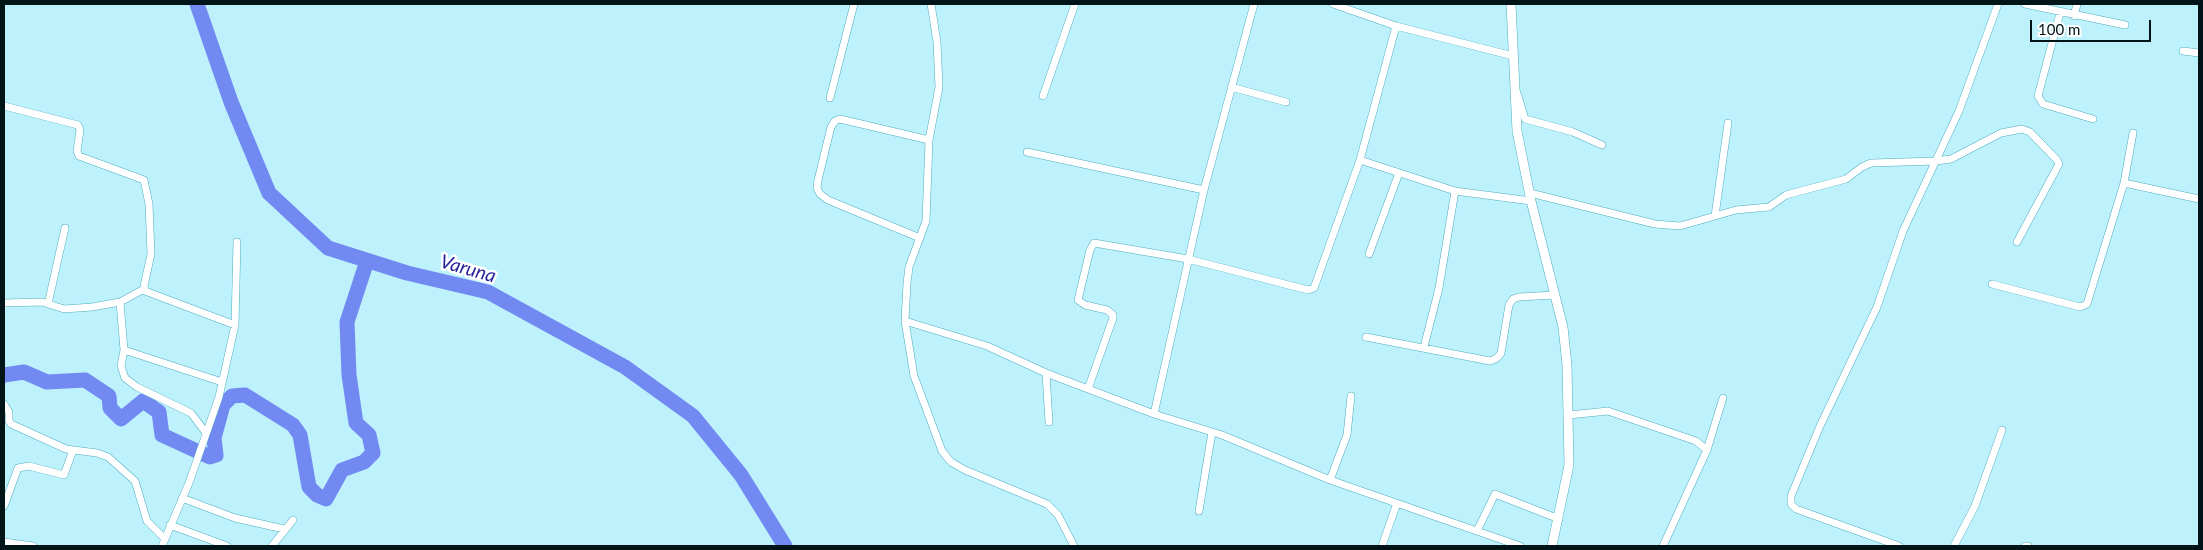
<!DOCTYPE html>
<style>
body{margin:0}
#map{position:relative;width:2203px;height:550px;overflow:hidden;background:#bdf2fd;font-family:Lato,sans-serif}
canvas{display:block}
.frame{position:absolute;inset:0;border:5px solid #011418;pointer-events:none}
.scale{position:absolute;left:2030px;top:20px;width:121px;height:22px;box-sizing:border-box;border:2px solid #011418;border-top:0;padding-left:6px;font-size:15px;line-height:18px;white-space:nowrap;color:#011418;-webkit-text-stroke:4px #fff;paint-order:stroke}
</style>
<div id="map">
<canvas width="2203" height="550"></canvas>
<div class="frame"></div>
<div class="scale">100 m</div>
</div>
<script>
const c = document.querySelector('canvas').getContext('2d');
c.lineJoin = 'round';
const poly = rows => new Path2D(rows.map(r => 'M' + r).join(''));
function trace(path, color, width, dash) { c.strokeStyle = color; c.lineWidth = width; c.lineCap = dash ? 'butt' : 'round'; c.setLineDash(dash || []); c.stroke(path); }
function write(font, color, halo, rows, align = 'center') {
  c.font = font + ' Lato,sans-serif'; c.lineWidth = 5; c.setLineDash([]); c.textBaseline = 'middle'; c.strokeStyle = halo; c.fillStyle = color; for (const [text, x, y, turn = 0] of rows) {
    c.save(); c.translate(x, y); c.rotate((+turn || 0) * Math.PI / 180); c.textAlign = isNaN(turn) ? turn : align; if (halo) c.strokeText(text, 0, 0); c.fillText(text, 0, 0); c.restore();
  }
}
trace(poly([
 [197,4,231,102,269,193,328,248,407,273,488,292,625,367,693,416,741,475,785,546],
 [4,375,24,372,47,382,85,380,109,396,110,408,121,419,143,401,159,412,162,435,210,457,216,455,214,438,223,405,232,396,245,395,293,425,300,435,309,487,317,495,326,499,342,470,364,462,373,453,369,435,356,423,349,375,347,322,367,261]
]), '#7289f2', 15);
const minor = poly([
 [931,4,937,42,939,87,929,140,926,221,909,267,907,283,905,321,914,376,942,451,951,462,965,470,1047,504,1058,515,1074,546],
 [1333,4,1396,26,1513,56],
 [2025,4,2125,25],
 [2060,13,2038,96,2043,104,2093,119],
 [2074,16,2077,4],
 [2183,51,2199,53],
 [1231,87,1286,102],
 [1517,93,1525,119,1573,132,1602,145],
 [1043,96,1075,4],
 [830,98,854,4],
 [4,106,78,125,80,130,77,151,79,156,144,180,149,204,151,254,144,286,145,291,235,325],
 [1027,152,1204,190],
 [1360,160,1455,191,1531,201],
 [2124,183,2199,199],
 [1530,193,1655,224,1680,226,1736,210,1769,207,1786,195,1846,179,1862,167,1871,163,1936,161,1951,159,2001,133,2022,129,2030,132,2057,160,2059,164,2017,242],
 [1715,216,1728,123],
 [920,238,828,200,820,194,817,188,818,180,831,127,835,121,840,119,929,140],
 [1369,254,1399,173],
 [1992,284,2080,307,2087,304,2124,183,2133,133],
 [120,302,124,350,121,366,125,378,137,387,191,413,206,433],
 [4,303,42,302,64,309,92,307,120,302,144,289],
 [48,304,65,228],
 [905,321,987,346,1046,373,1154,414,1222,435,1330,480,1520,546],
 [1366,337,1490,361,1497,358,1501,353,1509,305,1513,299,1519,297,1555,295],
 [1424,347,1439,288,1455,191],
 [124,350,222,382],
 [1046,373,1049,422],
 [1088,389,1113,318,1113,315,1107,310,1085,305,1078,300,1090,250,1094,243,1188,259,1308,290,1314,288,1360,160,1396,26],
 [4,404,9,412,9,421,11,424,66,449,97,453,108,457,135,481,147,521,165,539],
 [1154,414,1204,190,1254,4],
 [1569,415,1608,411,1696,441,1707,450],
 [1330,480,1347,435,1351,396],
 [182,498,235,518,284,529],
 [4,506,18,468,29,466,64,475,73,450],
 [1199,511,1212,432],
 [170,525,227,546],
 [1477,531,1495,494,1559,519],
 [4,542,33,546],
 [162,546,189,483,219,397,235,325,237,242],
 [272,546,293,520],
 [1382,546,1397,503],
 [1663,546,1707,450,1723,398],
 [1899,546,1796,509,1791,504,1791,496,1820,426,1877,307,1903,231,1959,111,1998,4],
 [1954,546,1975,506,2002,430],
 [2025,546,2028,546]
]);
const tertiary = poly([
 [1511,4,1517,131,1531,201,1563,327,1567,365,1569,465,1552,546]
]);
trace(minor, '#4dadc0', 8);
trace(tertiary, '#4dadc0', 10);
trace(minor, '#fff', 7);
trace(tertiary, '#fff', 9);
write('italic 19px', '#231f9a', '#fff', [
 ["Varuna",468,269,16]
]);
</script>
